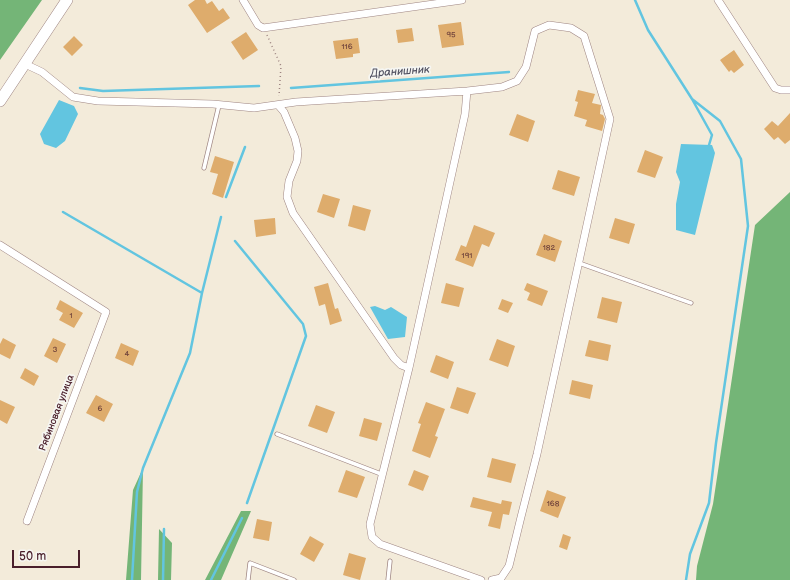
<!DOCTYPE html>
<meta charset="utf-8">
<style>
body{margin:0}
#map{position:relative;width:790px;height:580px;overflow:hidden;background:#f3ebda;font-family:"Balsamiq Sans",sans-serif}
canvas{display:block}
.scale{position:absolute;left:12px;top:550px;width:68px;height:18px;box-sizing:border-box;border:2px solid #4a1f2b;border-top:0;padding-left:5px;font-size:12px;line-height:14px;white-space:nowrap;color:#4a1f2b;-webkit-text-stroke:3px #f6f6f2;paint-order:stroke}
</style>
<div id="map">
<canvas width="790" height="580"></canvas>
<div class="scale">50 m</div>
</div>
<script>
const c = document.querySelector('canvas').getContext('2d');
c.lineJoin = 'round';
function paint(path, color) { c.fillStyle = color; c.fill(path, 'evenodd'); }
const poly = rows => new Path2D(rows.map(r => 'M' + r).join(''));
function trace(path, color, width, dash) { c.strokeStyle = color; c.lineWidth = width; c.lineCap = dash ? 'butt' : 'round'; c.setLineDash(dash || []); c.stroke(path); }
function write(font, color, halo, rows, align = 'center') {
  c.font = font + ' "Balsamiq Sans",sans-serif'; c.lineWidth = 3.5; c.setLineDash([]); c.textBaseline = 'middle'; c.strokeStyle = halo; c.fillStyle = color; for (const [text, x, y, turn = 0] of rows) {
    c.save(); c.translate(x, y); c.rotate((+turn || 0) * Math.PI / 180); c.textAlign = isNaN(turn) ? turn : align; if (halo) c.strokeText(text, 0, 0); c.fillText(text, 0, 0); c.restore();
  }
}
paint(poly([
 [0,0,42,0,0,60],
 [790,192,790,580,696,580,697,566,713,504,755,225],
 [143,468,141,580,126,580,133,490],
 [241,511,251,511,221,580,205,580],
 [159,529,172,543,171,580,158,580]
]), '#74b577');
paint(poly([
 [59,100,74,106,78,114,65,141,56,148,44,144,40,134],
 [681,144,712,145,715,153,695,235,676,230,676,204,680,182,676,172],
 [375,306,385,310,391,307,407,317,405,337,388,339,370,307]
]), '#62c5e0');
trace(poly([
 [635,0,648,30,692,99,712,135,709,145],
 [80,88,103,91,259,86],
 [291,88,509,72],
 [226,197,245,147],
 [63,212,202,293,190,353,143,468,137,492,132,580],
 [235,241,303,324,306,336,247,503],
 [202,293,221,217],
 [163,580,164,529],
 [211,580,242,518],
 [686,580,690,554,709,503,716,443,748,226,741,159,720,121,692,99]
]), '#62c5e0', 2.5);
paint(poly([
 [195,0,205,0,207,4,212,1,219,11,223,8,230,18,207,33,188,5],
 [461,22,464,45,442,48,438,25],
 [412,28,414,41,398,43,396,30],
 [246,32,258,50,243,60,231,42],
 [74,36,83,45,72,56,63,47],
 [358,38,360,53,353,54,353,57,336,59,333,41],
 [734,50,744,65,734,73,731,70,729,72,720,60],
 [578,90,595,94,592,103,601,105,600,114,603,115,605,119,602,131,585,126,587,120,574,116,578,102,575,101],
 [790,113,790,140,785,144,778,137,774,140,764,129,772,121,778,126],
 [517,114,535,121,528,142,509,135],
 [645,150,663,157,655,178,637,172],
 [215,156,234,162,223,198,212,194,218,174,210,172],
 [558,170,580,177,574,196,552,189],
 [323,194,340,199,334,218,317,212],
 [353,205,371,210,365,231,348,226],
 [275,218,276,234,256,237,254,220],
 [615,218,635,224,629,244,609,238],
 [474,225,495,233,489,247,482,244,473,267,455,260,461,245,466,247],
 [544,234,562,241,555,262,536,255],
 [328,283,335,309,338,308,342,321,330,325,325,304,319,306,314,287],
 [446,283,464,288,459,307,441,303],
 [527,283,548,291,542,306,527,300,530,293,524,290],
 [602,297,622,302,617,323,597,318],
 [502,299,513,303,508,313,498,309],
 [60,300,83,313,74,328,59,320,63,313,56,309],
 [3,338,16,345,10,359,0,354,0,344],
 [53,338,66,344,57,363,44,356],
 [497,339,515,346,508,367,489,360],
 [589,340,611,345,608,361,585,356],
 [121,343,139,351,133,366,115,358],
 [436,355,454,362,448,379,430,372],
 [25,368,39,376,34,386,20,378],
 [572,380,593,385,590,399,569,394],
 [457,387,476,393,468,414,450,408],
 [96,395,113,404,104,422,86,413],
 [0,400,15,407,7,424,0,420],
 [426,402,445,409,435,436,438,437,430,458,412,451,421,424,418,423],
 [316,405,335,412,327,433,308,426],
 [364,418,382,423,377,441,359,436],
 [492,458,516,464,511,483,487,477],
 [346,470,365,477,357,498,338,492],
 [414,470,429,476,423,491,408,485],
 [547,490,566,497,558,518,540,511],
 [473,497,501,504,502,500,512,502,509,515,503,514,500,529,488,526,492,512,470,507],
 [257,519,272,522,269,541,253,538],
 [563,534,571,537,567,550,559,547],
 [310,536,324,544,314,562,300,554],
 [349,553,366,558,360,580,343,575]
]), '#deac6c');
const service = poly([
 [204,168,219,105],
 [579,263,691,303],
 [277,434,381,474],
 [248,580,250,563,294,580],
 [388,580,390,561]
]);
const minor = poly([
 [243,0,258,25,263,28,462,0],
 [718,0,775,88,781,90,790,90],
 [25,64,42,72,73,97,98,101,213,104,254,108,296,102,467,91,502,87,517,81,526,67,535,31,549,25,571,28,584,36,610,119,537,454,521,517,509,566,501,578,492,580],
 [467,91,465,114,409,368,370,524,372,537,380,544,481,580],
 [278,105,284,112,295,138,298,151,297,161,289,181,287,197,293,213,394,358,401,365,409,368],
 [0,245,106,312,27,521]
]);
const primary = poly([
 [0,101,67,0]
]);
trace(service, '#9e8582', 5);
trace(minor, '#9e8582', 8);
trace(primary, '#9e8582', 12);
trace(poly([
 [267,35,281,66,279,96]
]), '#9e8582', 1.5, [1, 3]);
trace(service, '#fff', 3.5);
trace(minor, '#fff', 7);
trace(primary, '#fff', 11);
write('8px', '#6f423b', null, [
 ["95",451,35],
 ["116",347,47],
 ["182",549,248],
 ["191",467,256],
 ["1",71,316],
 ["3",55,350],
 ["4",127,354],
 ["6",100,409],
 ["168",553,504]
]);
write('10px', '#4a1f2b', '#f6f6f2', [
 ["Рябиновая улица",57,413,-69]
]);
write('italic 11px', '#515161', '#f6f6f2', [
 ["Дранишник",400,72,-4]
]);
</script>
